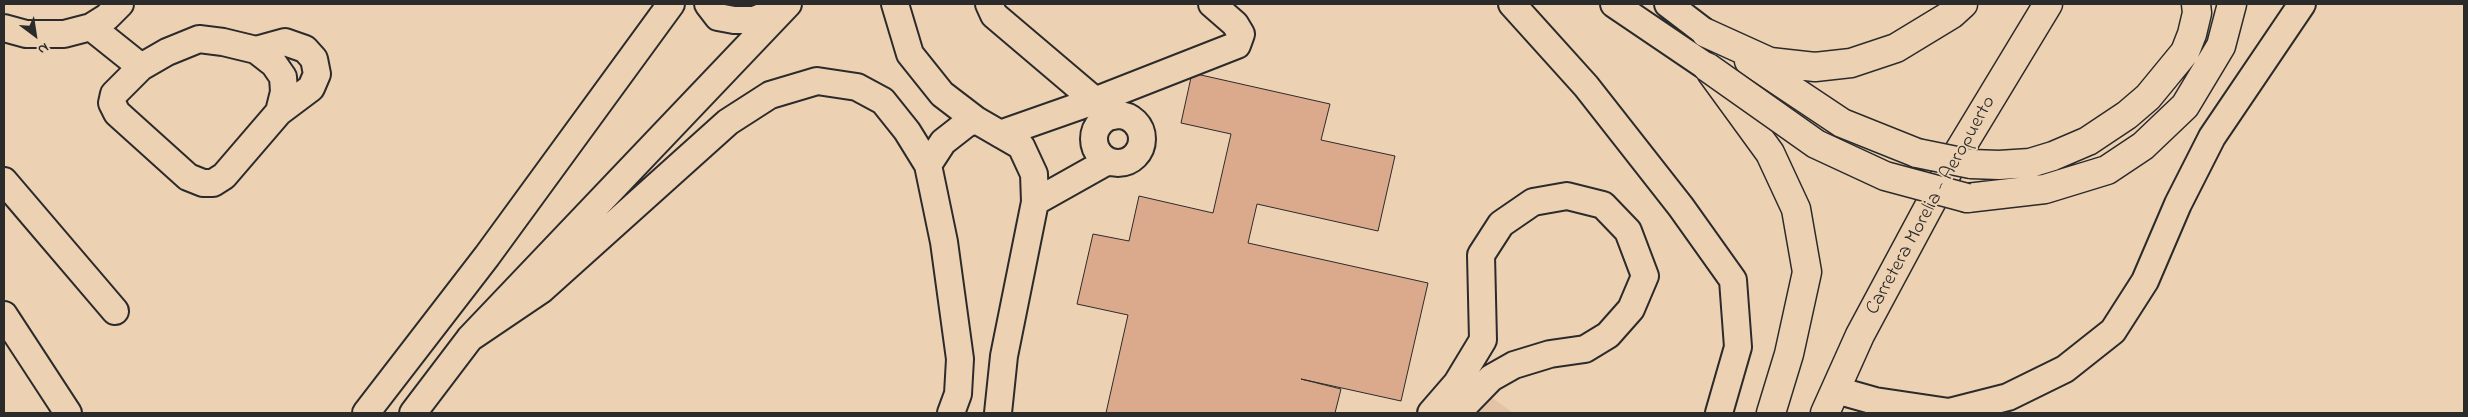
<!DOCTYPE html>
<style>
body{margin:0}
#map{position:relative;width:2468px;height:417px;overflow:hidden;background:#edd1b3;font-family:"Indie Flower",sans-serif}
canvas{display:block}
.frame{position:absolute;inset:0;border:5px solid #2b2b2b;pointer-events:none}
.north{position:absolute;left:10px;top:10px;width:50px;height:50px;-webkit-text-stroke:4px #edd1b3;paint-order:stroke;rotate:149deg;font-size:14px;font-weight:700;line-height:20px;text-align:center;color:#2b2b2b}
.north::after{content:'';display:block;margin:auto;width:18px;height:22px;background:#2b2b2b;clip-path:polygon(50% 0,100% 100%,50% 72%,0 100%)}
</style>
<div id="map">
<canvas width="2468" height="417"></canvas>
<div class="frame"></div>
<div class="north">N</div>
</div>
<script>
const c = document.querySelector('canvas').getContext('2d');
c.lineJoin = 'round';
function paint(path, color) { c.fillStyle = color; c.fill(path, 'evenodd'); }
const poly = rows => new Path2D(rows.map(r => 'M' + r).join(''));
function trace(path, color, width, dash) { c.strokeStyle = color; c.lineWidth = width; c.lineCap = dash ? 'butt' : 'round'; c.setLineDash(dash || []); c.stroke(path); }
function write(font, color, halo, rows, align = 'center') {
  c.font = font + ' "Indie Flower",sans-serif'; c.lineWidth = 4; c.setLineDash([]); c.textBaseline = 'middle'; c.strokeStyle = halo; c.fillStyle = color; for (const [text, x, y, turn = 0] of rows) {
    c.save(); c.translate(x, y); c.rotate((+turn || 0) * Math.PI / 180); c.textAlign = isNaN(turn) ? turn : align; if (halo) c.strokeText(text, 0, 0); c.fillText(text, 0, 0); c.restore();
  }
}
paint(poly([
 [1491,397,1513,413,1478,413]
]), '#e4c2a6');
const building = poly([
 [1192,73,1330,104,1321,140,1395,156,1378,231,1257,204,1248,243,1428,283,1401,401,1301,379,1341,389,1335,413,1106,413,1128,315,1077,304,1093,234,1129,241,1139,196,1213,213,1231,134,1181,123,1192,73]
]);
paint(building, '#dbaa8d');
trace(building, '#2b2b2b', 1);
const minor = poly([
 [708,4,718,17,734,20,754,20,781,9],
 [895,4,910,54,942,94,976,120,1021,146,1034,174,1035,202,1004,356,998,413],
 [989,4,994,15,1113,116],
 [1512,4,1586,86,1681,207,1733,280,1738,347,1719,413],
 [1614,4,1707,67],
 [1668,4,1706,33],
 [91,27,141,67],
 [4,28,26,34,64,34,91,27,107,17,120,4],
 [199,39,223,42,256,50,274,64,283,77,284,92,279,112,224,176,213,183,203,183,188,177,117,113,112,103,114,94,141,67,167,52,199,39],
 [256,50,285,42,305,49,314,59,317,74,311,88,279,112],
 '1094 139a24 24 0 1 1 48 0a24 24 0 1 1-48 0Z',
 [1000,134,1094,101,1237,45,1241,34,1235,24,1212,4],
 [928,165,943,142,966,124,976,120],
 [4,181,115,311],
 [1035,202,1108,161],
 [4,315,68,413],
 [470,338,541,290,728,122,770,95,817,81,857,87,883,101,907,131,928,165,944,242,960,359,958,394,951,413],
 [1836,390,1875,401,1949,412,2008,397,2065,369,2113,331,2145,281,2178,204,2212,137,2302,4],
 [366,413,487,256,671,4],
 [413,413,470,338,788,4],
 [1431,413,1457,383,1483,340,1481,255,1501,224,1533,202,1567,196,1603,205,1628,231,1645,276,1631,309,1608,335,1585,349,1550,354,1514,365,1491,378,1457,413]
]);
const highway = poly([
 [1706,33,1770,62,1815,67,1851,63,1896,48,1952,14,1963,4],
 [1749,61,1842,123,1917,153],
 [1711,72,1770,153,1796,209,1807,272,1789,354,1771,413],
 [1971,164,1999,165,2030,163,2053,156,2088,141,2127,115,2148,97,2185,52,2192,34,2197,13,2196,4],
 [1967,198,2045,189,2107,170,2143,146,2185,106,2221,46,2232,4],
 [1825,413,1860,335,1956,156,2048,4]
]);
trace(minor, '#2b2b2b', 30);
trace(highway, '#2b2b2b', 31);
trace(minor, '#edd1b3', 26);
trace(highway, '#edd1b3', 28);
const highwayBridge = poly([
 [1707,67,1816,144,1885,176,1967,198],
 [1917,153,1971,164]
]);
trace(highwayBridge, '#2b2b2b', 31, []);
trace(highwayBridge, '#edd1b3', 28);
write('20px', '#2b2b2b', '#edd1b3', [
 ["Carretera Morelia - Aeropuerto",1932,206,-61]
]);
</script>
